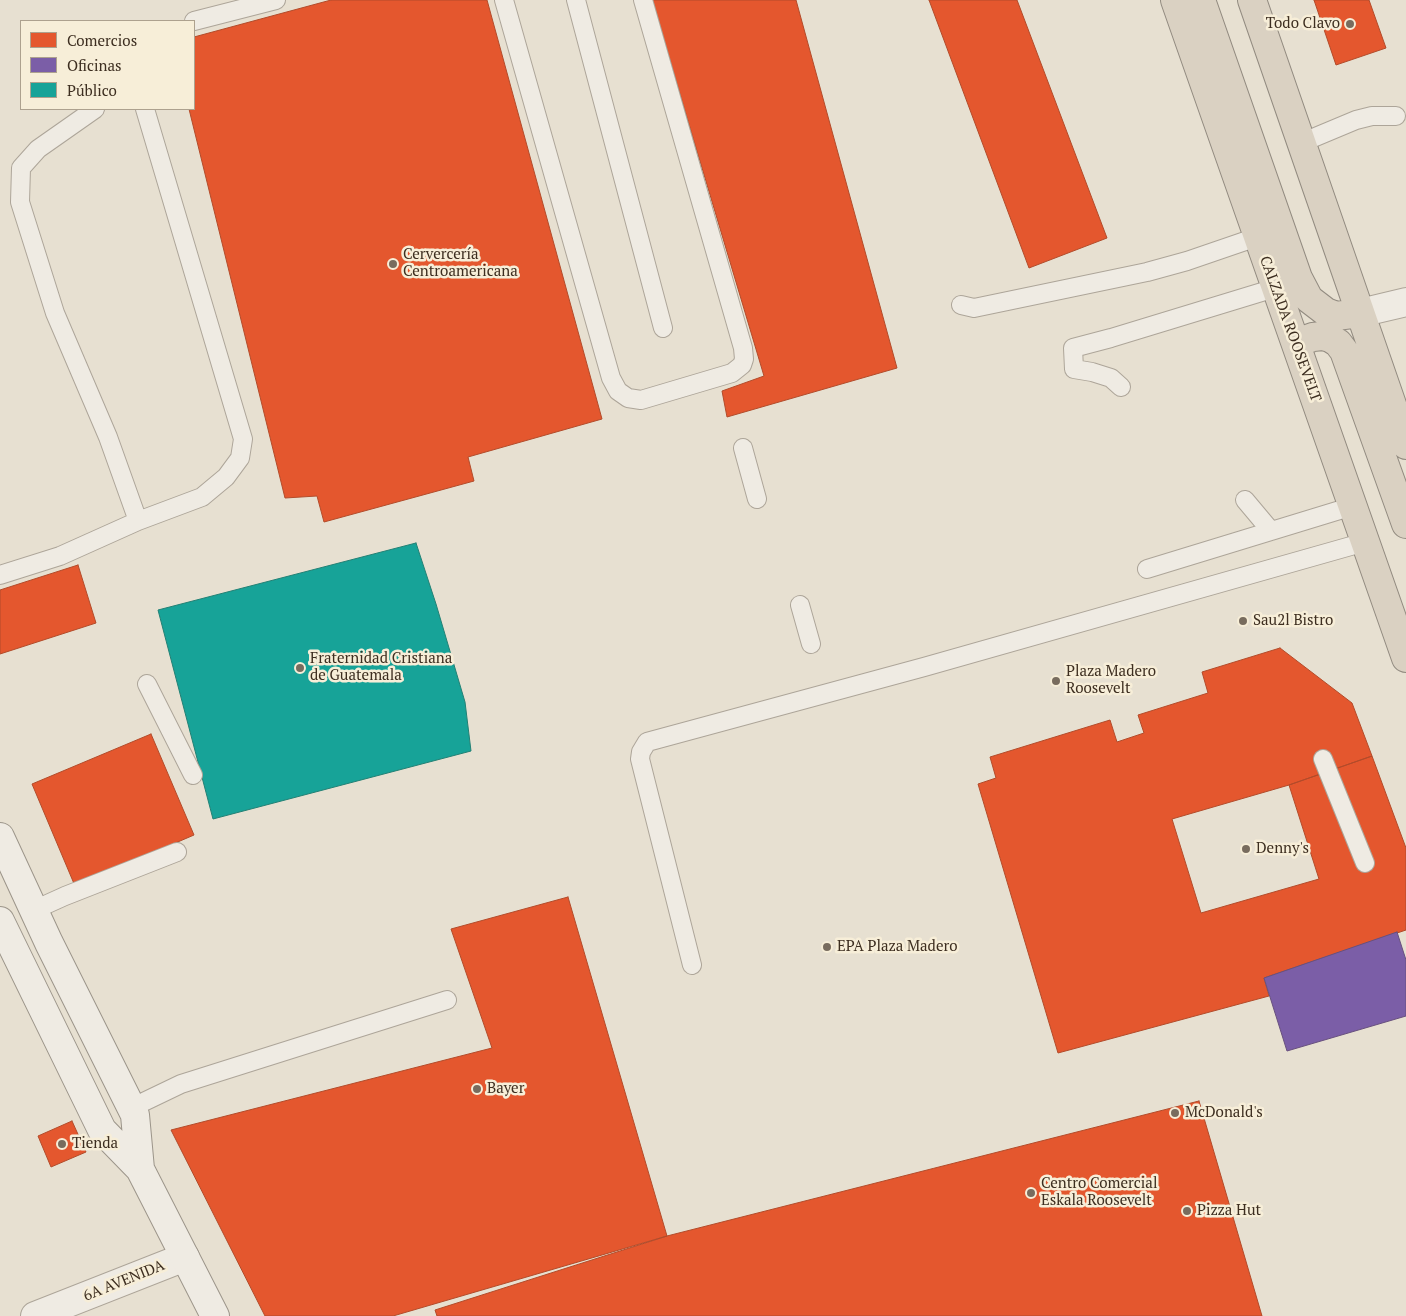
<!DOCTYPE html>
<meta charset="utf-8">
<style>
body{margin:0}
#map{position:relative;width:1406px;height:1316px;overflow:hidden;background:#e7e0d1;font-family:"PT Serif",serif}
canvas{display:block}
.legend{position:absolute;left:20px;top:20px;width:175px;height:90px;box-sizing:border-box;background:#f7eed8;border:1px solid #ada18e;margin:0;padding:6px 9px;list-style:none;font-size:15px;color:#3d2e20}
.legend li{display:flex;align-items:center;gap:10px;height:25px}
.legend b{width:25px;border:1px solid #ada18e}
</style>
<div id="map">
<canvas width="1406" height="1316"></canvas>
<ul class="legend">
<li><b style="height:14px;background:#e4572e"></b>Comercios</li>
<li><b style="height:14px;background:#7b5ea7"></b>Oficinas</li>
<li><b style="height:14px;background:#17a398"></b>Público</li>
</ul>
</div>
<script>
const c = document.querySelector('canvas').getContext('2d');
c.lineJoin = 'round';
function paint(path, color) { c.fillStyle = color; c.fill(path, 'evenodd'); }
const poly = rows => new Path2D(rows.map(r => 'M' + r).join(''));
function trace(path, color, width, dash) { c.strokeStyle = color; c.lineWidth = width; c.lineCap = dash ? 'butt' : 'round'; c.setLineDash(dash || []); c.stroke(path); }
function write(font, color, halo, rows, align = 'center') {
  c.font = font + ' "PT Serif",serif'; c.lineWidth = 5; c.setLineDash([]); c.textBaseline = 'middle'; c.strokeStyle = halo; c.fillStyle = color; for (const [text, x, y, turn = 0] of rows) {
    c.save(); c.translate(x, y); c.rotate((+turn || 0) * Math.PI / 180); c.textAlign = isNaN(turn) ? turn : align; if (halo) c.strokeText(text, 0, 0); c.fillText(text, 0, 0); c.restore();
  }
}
const shops = poly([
 [331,0,487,0,602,419,468,457,474,481,324,522,317,496,285,498,189,109,194,109,194,37,331,0],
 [652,0,796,0,897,368,727,417,722,391,764,376,652,0],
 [929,0,1017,0,1107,238,1029,268,929,0],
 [1314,0,1369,0,1386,48,1336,65,1314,0],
 [78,565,96,623,0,654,0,590,78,565],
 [1280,648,1352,703,1372,756,1289,785,1172,819,1201,913,1319,879,1289,785,1372,756,1406,848,1406,930,1264,978,1269,996,1058,1053,978,784,996,778,990,757,1110,720,1117,742,1144,733,1138,715,1208,693,1202,672,1280,648],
 [151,734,194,835,75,886,32,784,151,734],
 [568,897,667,1236,393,1316,265,1316,171,1130,492,1048,451,929,568,897],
 [1199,1101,1262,1316,437,1316,435,1310,667,1236,1199,1101],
 [72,1121,86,1152,51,1167,38,1136,72,1121]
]);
paint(shops, '#e4572e');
trace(shops, '#b24b2a', 1);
const offices = poly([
 [1397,932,1406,960,1406,1016,1287,1051,1264,978,1397,932]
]);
paint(offices, '#7b5ea7');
trace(offices, '#68507e', 1);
const public = poly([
 [416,543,436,604,465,702,471,751,213,819,158,610,416,543]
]);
paint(public, '#17a398');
trace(public, '#228074', 1);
const lane = poly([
 [504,0,611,378,618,391,628,398,641,400,732,373,742,365,744,359,743,348,643,0],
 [576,0,663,328],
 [194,21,276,0],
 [1301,143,1356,120,1372,116,1396,116],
 [961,305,974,308,1147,272,1187,261,1257,237],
 [1121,387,1111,378,1092,372,1074,369,1073,348,1111,338,1275,288],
 [743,448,757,499],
 [1245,500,1271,531],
 [138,521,202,497,226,477,240,458,243,439,145,109],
 [1147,569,1353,506],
 [0,575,60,556,138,521,108,437,55,313,20,202,21,168,38,149,95,109],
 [800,605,811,644],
 [147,684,193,775],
 [1323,759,1365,863],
 [34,910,65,896,177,852],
 [692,965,640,759,641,752,647,742,924,667,1365,542],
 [131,1108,181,1084,447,1000]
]);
const street = poly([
 [1360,313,1406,302],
 [35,1316,185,1257]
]);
const secondary = poly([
 [0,837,49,943,135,1115,140,1169],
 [0,921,102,1130,140,1169,215,1316]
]);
const highway = poly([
 [1175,0,1406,658],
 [1201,0,1298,278,1309,299,1326,312,1336,316,1360,313],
 [1252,0,1406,445],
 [1296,343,1313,337,1322,336,1330,338,1338,343,1344,351,1406,524]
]);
trace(lane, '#ada599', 20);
trace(street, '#ada599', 30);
trace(secondary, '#9c958a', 30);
trace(highway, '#928b80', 30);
trace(lane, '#efebe3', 18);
trace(street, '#efebe3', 28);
trace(secondary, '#efebe3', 28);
trace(highway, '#dad1c2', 28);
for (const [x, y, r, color] of [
 [1350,24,5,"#786c5e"],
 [393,264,5,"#786c5e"],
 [1243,621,5,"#786c5e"],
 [300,668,5,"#786c5e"],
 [1056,681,5,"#786c5e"],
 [1246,849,5,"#786c5e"],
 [827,947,5,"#786c5e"],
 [477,1089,5,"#786c5e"],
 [1175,1113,5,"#786c5e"],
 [62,1144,5,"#786c5e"],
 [1031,1193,5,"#786c5e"],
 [1187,1211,5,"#786c5e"]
]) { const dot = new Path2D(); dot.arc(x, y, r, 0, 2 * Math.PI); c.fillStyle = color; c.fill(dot); trace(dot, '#f7eed8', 2); }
write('15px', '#3d2e20', '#f7eed8', [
 ["Todo Clavo",1340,24,"right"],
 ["Cervercería",403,255],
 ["Centroamericana",403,272],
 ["Sau2l Bistro",1253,621],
 ["Fraternidad Cristiana",310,659],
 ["de Guatemala",310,676],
 ["Plaza Madero",1066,672],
 ["Roosevelt",1066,689],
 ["Denny's",1256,849],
 ["EPA Plaza Madero",837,947],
 ["Bayer",487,1089],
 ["McDonald's",1185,1113],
 ["Tienda",72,1144],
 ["Centro Comercial",1041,1184],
 ["Eskala Roosevelt",1041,1201],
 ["Pizza Hut",1197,1211]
], 'left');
write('15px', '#3d2e20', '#f7eed8', [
 ["CALZADA ROOSEVELT",1290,329,70],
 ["6A AVENIDA",124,1281,-22]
]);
</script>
